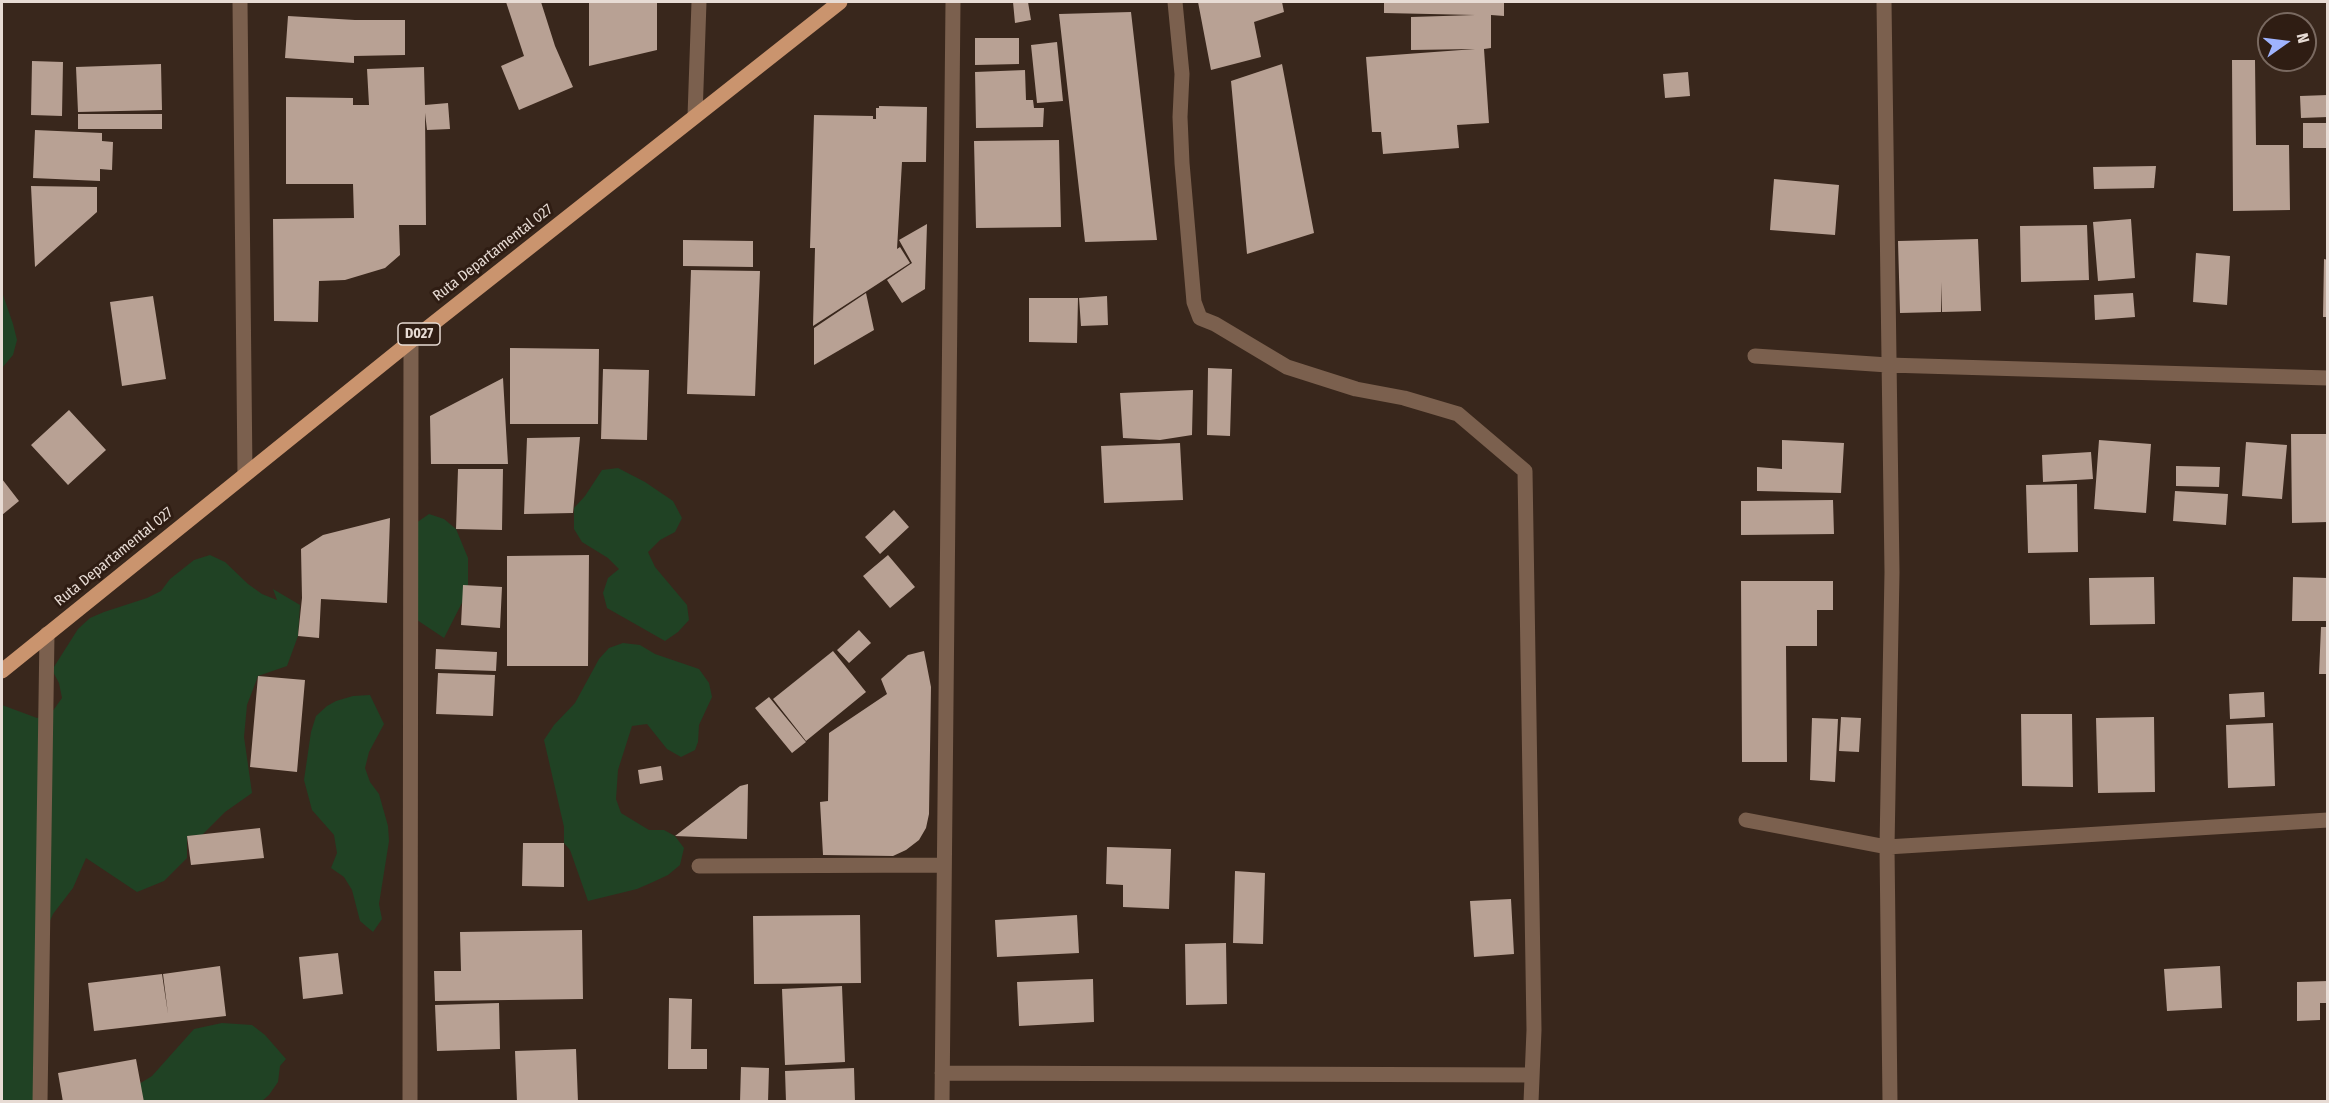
<!DOCTYPE html>
<style>
body{margin:0}
#map{position:relative;width:2329px;height:1103px;overflow:hidden;background:#39271c;font-family:"Fira Sans Condensed",sans-serif}
canvas{display:block}
.frame{position:absolute;inset:0;border:3px solid #e7dbd4;pointer-events:none}
.north{position:absolute;left:2257px;top:12px;width:60px;height:60px;box-sizing:border-box;background:#2f1d13;border:2px solid #796960;border-radius:50%;rotate:76deg;font-size:16px;font-weight:700;line-height:24px;text-align:center;color:#e7dbd4}
.north::after{content:'';display:block;margin:auto;width:21px;height:27px;background:#9fb3fd;clip-path:polygon(50% 0,100% 100%,50% 72%,0 100%)}
</style>
<div id="map">
<canvas width="2329" height="1103"></canvas>
<div class="frame"></div>
<div class="north">N</div>
</div>
<script>
const c = document.querySelector('canvas').getContext('2d');
c.lineJoin = 'round';
function paint(path, color) { c.fillStyle = color; c.fill(path, 'evenodd'); }
const poly = rows => new Path2D(rows.map(r => 'M' + r).join(''));
function trace(path, color, width, dash) { c.strokeStyle = color; c.lineWidth = width; c.lineCap = dash ? 'butt' : 'round'; c.setLineDash(dash || []); c.stroke(path); }
function write(font, color, halo, rows, align = 'center') {
  c.font = font + ' "Fira Sans Condensed",sans-serif'; c.lineWidth = 6; c.setLineDash([]); c.textBaseline = 'middle'; c.strokeStyle = halo; c.fillStyle = color; for (const [text, x, y, turn = 0] of rows) {
    c.save(); c.translate(x, y); c.rotate((+turn || 0) * Math.PI / 180); c.textAlign = isNaN(turn) ? turn : align; if (halo) c.strokeText(text, 0, 0); c.fillText(text, 0, 0); c.restore();
  }
}
paint(poly([
 [2,292,13,324,17,340,13,355,2,368],
 [618,468,645,482,673,501,682,518,675,532,660,540,648,552,655,567,687,605,689,620,678,632,665,641,607,608,603,593,608,578,619,569,608,558,582,542,574,529,574,508,585,496,602,470],
 [429,514,444,519,456,529,468,558,468,591,444,638,417,620,416,523],
 [210,555,225,562,248,584,262,594,277,600,273,589,300,605,298,636,287,666,258,676,247,705,244,737,252,793,225,812,202,835,187,836,187,858,164,881,137,892,86,858,73,888,53,914,40,944,34,1101,2,1101,2,705,37,718,52,712,62,698,59,683,52,670,78,629,90,618,104,612,147,598,161,591,170,579,194,560],
 [623,643,640,645,655,654,699,669,709,683,712,697,699,725,698,742,695,750,681,757,667,749,647,724,632,726,618,770,616,799,621,813,649,830,664,830,675,836,684,848,680,865,668,875,653,882,637,889,588,901,570,850,564,843,564,827,544,740,554,725,575,703,599,659,609,648],
 [370,695,384,724,369,752,365,768,370,782,379,794,388,826,389,841,379,904,382,919,373,932,360,921,352,890,344,877,331,868,337,853,334,835,312,810,304,780,311,732,316,716,327,706,336,701,353,696],
 [222,1023,252,1025,265,1035,286,1059,280,1066,278,1082,269,1095,262,1101,142,1101,139,1084,152,1076,194,1029]
]), '#204224');
paint(poly([
 [506,2,541,2,555,46,573,87,519,110,501,66,524,56],
 [589,2,657,2,657,50,589,66],
 [1013,2,1028,2,1031,20,1015,23],
 [1198,2,1282,2,1284,12,1254,22,1261,57,1211,70],
 [1384,2,1504,2,1504,16,1491,15,1491,48,1484,49,1489,123,1457,125,1459,148,1383,154,1381,132,1372,132,1366,57,1475,49,1411,50,1411,17,1475,15,1384,13],
 [1131,12,1157,240,1085,242,1059,14],
 [288,16,355,20,405,20,405,55,354,56,354,63,285,58],
 [975,38,1019,38,1019,64,975,65],
 [1057,42,1063,101,1037,103,1031,45],
 [2232,60,2255,60,2256,145,2289,145,2290,210,2233,211],
 [32,61,63,62,62,116,31,115],
 [161,64,162,110,78,112,76,67],
 [1282,64,1314,233,1247,254,1231,81],
 [424,67,425,105,448,103,450,129,427,130,425,113,426,225,399,225,400,255,385,268,345,280,319,281,318,322,274,321,273,219,354,218,353,184,286,184,286,97,353,98,353,105,369,105,367,69],
 [1025,70,1026,100,1033,100,1034,108,1044,108,1043,127,976,128,975,72],
 [1688,72,1690,96,1665,98,1663,74],
 [2328,95,2328,117,2301,118,2300,96],
 [879,106,927,107,926,162,902,162,897,249,900,247,910,263,813,326,815,248,810,248,814,115,873,116,873,119,876,119,876,108,879,108],
 [78,114,162,114,162,129,78,129],
 [2303,123,2328,123,2328,148,2303,148],
 [35,130,102,133,102,141,113,142,112,170,100,169,100,181,33,178],
 [1059,140,1061,227,976,228,974,141],
 [2156,166,2154,188,2094,189,2093,167],
 [1774,179,1839,185,1835,235,1770,230],
 [31,186,97,187,97,212,35,267],
 [2131,219,2135,278,2098,281,2093,222],
 [927,224,925,289,902,303,887,280,912,263,899,240],
 [2087,225,2089,280,2021,282,2020,226],
 [1978,239,1981,311,1942,312,1941,282,1941,312,1900,313,1898,241],
 [683,240,753,241,753,267,683,266],
 [2196,253,2230,256,2227,305,2193,302],
 [2324,259,2328,260,2328,317,2323,317],
 [691,270,760,271,755,396,687,394],
 [866,293,874,330,814,365,814,328],
 [2133,293,2135,317,2095,320,2094,295],
 [153,296,166,379,122,386,110,302],
 [1107,296,1108,325,1081,326,1079,298],
 [1029,298,1078,298,1077,343,1029,342],
 [510,348,599,349,598,424,510,424],
 [1208,368,1232,369,1230,436,1207,435],
 [603,369,649,370,647,440,601,439],
 [503,378,508,464,431,464,430,416],
 [1193,390,1192,435,1160,440,1123,438,1120,393],
 [69,410,106,450,68,485,31,445],
 [2291,434,2328,434,2328,522,2292,523],
 [580,437,573,513,524,514,527,438],
 [1782,440,1844,443,1841,493,1757,491,1757,467,1782,469],
 [2099,440,2151,444,2146,513,2094,509],
 [2246,442,2287,445,2282,499,2242,496],
 [1180,443,1183,500,1104,503,1101,446],
 [2091,452,2093,479,2043,482,2042,455],
 [2176,466,2220,467,2219,487,2176,486],
 [458,469,503,469,502,530,456,529],
 [2,479,19,501,2,515],
 [2077,484,2078,552,2028,553,2026,485],
 [2175,491,2228,494,2226,525,2173,521],
 [1833,500,1834,534,1741,535,1741,501],
 [894,510,909,527,880,554,865,537],
 [390,518,387,603,321,599,319,638,298,636,302,598,301,549,323,535],
 [589,555,588,666,507,666,507,556],
 [888,555,915,587,890,608,863,576],
 [2154,577,2155,624,2090,625,2089,578],
 [2293,577,2328,578,2328,621,2292,621],
 [1741,581,1833,581,1833,610,1817,610,1817,646,1786,646,1787,762,1742,762],
 [463,585,502,587,500,628,461,625],
 [2321,627,2328,627,2328,674,2319,674],
 [859,630,871,643,849,663,837,650],
 [436,649,497,652,496,671,435,669],
 [833,651,866,692,806,741,773,699],
 [924,651,931,687,929,814,926,828,919,840,906,850,893,856,823,855,820,802,828,801,829,733,887,694,881,679,908,655],
 [438,673,495,675,493,716,436,714],
 [258,676,305,680,297,772,250,767],
 [2264,692,2265,717,2230,719,2229,694],
 [769,697,806,742,792,753,755,708],
 [2021,714,2072,714,2073,787,2022,786],
 [1841,717,1861,718,1859,752,1839,751],
 [2154,717,2155,792,2098,793,2096,718],
 [1812,718,1838,719,1835,782,1810,780],
 [2273,723,2275,786,2228,788,2226,725],
 [661,766,663,780,640,784,638,770],
 [748,784,747,839,675,836,740,786],
 [260,828,264,858,191,865,187,836],
 [523,843,564,843,564,887,522,886],
 [1107,847,1171,849,1169,909,1123,907,1123,885,1106,884],
 [1235,871,1265,873,1263,944,1233,943],
 [1511,899,1514,954,1474,957,1470,901],
 [860,915,861,983,754,984,753,916],
 [1077,915,1079,953,997,957,995,920],
 [582,930,583,999,435,1001,434,971,461,971,460,932],
 [1226,943,1227,1004,1186,1005,1185,944],
 [338,953,343,994,303,999,299,957],
 [220,966,226,1016,94,1031,88,983,162,974,168,1014,163,974],
 [2220,966,2222,1008,2167,1011,2164,969],
 [1093,979,1094,1022,1019,1026,1017,982],
 [2328,981,2328,1003,2320,1003,2320,1020,2297,1021,2297,982],
 [842,986,845,1062,785,1065,782,989],
 [669,998,692,999,691,1049,707,1049,707,1069,668,1069],
 [499,1003,500,1049,437,1051,435,1005],
 [576,1049,578,1102,517,1102,515,1051],
 [136,1059,144,1102,63,1102,58,1073],
 [741,1067,769,1068,768,1102,740,1102],
 [854,1068,855,1102,786,1102,785,1071]
]), '#b8a194');
trace(poly([
 [240,2,245,474],
 [1175,2,1182,74,1180,117,1182,163,1194,302,1200,318,1215,324,1287,367,1356,389,1404,398,1458,414,1525,471,1534,1030,1531,1102],
 [1884,2,1892,572,1887,847,1890,1102],
 [695,116,699,2],
 [1755,356,1888,365,2328,378],
 [1746,820,1887,847,2328,820],
 [699,866,944,865],
 [942,1073,1531,1075],
 [40,1102,47,634],
 [410,1102,411,341],
 [942,1102,953,2]
]), '#7b604e', 15);
trace(poly([
 [2,671,411,341,840,2]
]), '#ca946e', 15);
for (const [x, y, w] of [
 [419,334,42]
]) { const box = new Path2D(); box.roundRect(x - w / 2, y - 11, w, 22, 4.5); c.fillStyle = '#2f1d13'; c.fill(box); trace(box, '#e7dbd4', 1.5); }
write('bold 14px', '#e7dbd4', null, [
 ["D027",419,334]
]);
write('15px', '#e7dbd4', '#2f1d13', [
 ["Ruta Departamental 027",493,253,-38],
 ["Ruta Departamental 027",114,557,-39]
]);
</script>
